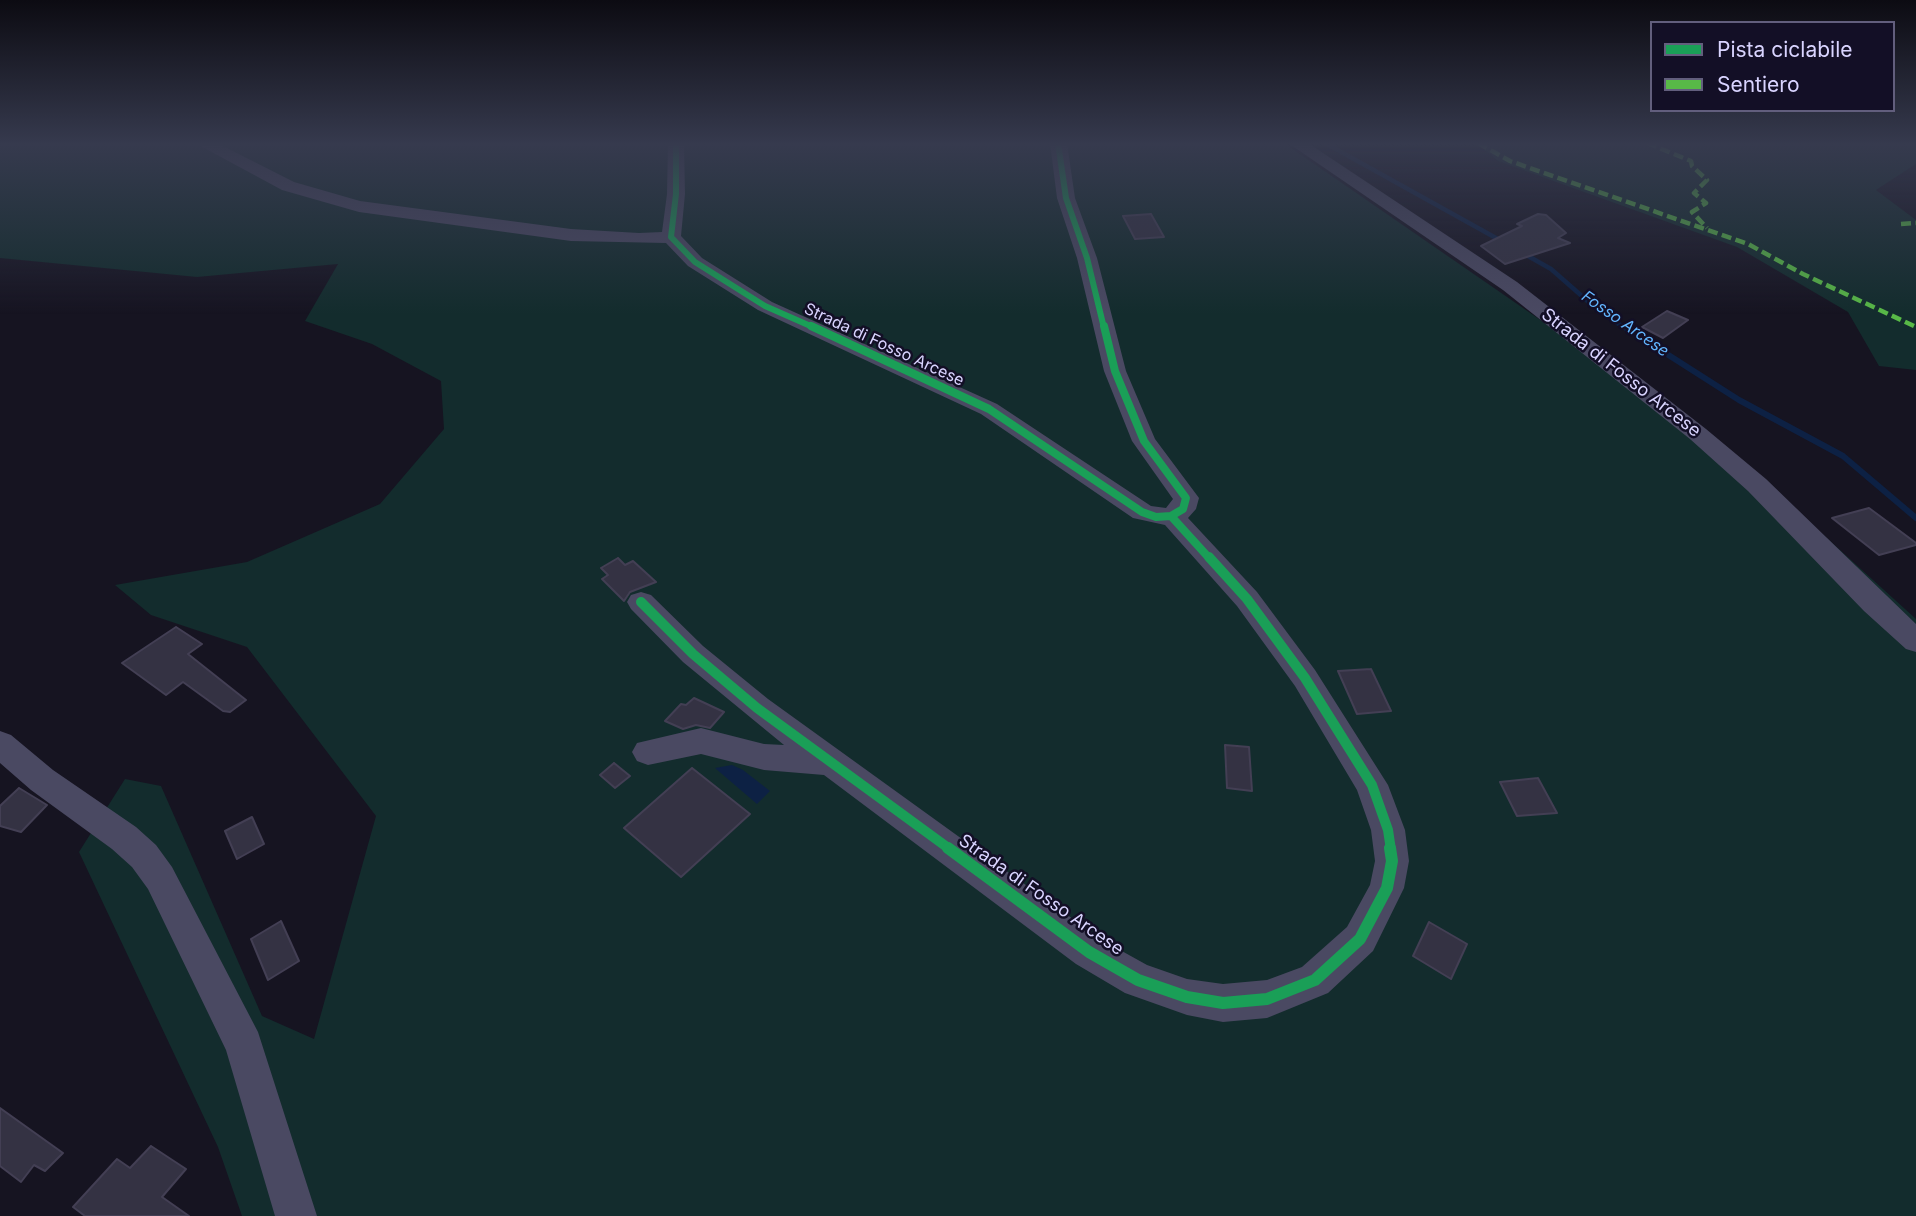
<!DOCTYPE html>
<style>
body{margin:0}
#map{position:relative;width:1916px;height:1216px;overflow:hidden;background:#161421;font-family:Inter,sans-serif}
canvas{display:block}
.legend{position:absolute;left:1650px;top:21px;width:245px;height:91px;box-sizing:border-box;background:#130f26;border:2px solid #625e7d;margin:0;padding:9px 12px;list-style:none;font-size:21px;color:#d9d4ff}
.legend li{display:flex;align-items:center;gap:14px;height:35px}
.legend b{width:35px;border:2px solid #625e7d}
</style>
<div id="map">
<canvas width="1916" height="1216"></canvas>
<ul class="legend">
<li><b style="height:9px;background:#1a9f57"></b>Pista ciclabile</li>
<li><b style="height:9px;background:#58b947"></b>Sentiero</li>
</ul>
</div>
<script>
const c = document.querySelector('canvas').getContext('2d');
c.lineJoin = 'round';
function paint(path, color) { c.fillStyle = color; c.fill(path, 'evenodd'); }
const poly = rows => new Path2D(rows.map(r => 'M' + r).join(''));
function trace(path, color, width, dash) { c.strokeStyle = color; c.lineWidth = width; c.lineCap = dash ? 'butt' : 'round'; c.setLineDash(dash || []); c.stroke(path); }
function write(font, color, halo, rows, align = 'center') {
  c.font = font + ' Inter,sans-serif'; c.lineWidth = 5; c.setLineDash([]); c.textBaseline = 'middle'; c.strokeStyle = halo; c.fillStyle = color; for (const [text, x, y, turn = 0] of rows) {
    c.save(); c.translate(x, y); c.rotate((+turn || 0) * Math.PI / 180); c.textAlign = isNaN(turn) ? turn : align; if (halo) c.strokeText(text, 0, 0); c.fillText(text, 0, 0); c.restore();
  }
}
paint(poly([
 [1284,143,1733,453,1916,619,1916,1216,242,1216,218,1147,79,852,125,779,161,786,262,1016,314,1039,376,816,247,647,151,615,115,585,247,562,380,504,444,429,441,381,372,344,305,321,338,264,197,277,0,258,0,144],
 [1476,143,1916,143,1916,164,1876,190,1916,220,1916,370,1879,366,1848,312,1737,247,1498,161]
]), '#132c2d');
paint(poly([
 [732,765,743,770,770,791,757,804,715,768]
]), '#0d2144');
trace(poly([
 [1325,143,1505,243],
 [1521,252,1551,269,1599,311,1625,328]
]), '#0d2144', 4.5);
trace(poly([
 [1623,326,1739,400,1843,456,1916,518]
]), '#0d2144', 6);
const building = poly([
 [1151,214,1164,237,1135,239,1123,216,1151,214],
 [1538,214,1546,215,1566,233,1558,238,1570,243,1505,264,1481,246,1522,226,1517,224,1538,214],
 [1667,311,1688,320,1663,338,1642,327,1667,311],
 [1869,508,1916,543,1916,545,1879,555,1832,518,1869,508],
 [618,558,625,565,633,561,656,582,630,592,624,601,602,579,608,575,601,568,618,558],
 [176,627,202,644,188,654,246,700,230,712,223,711,183,682,166,695,122,663,176,627],
 [1371,669,1391,711,1357,714,1338,671,1371,669],
 [694,698,724,712,710,728,696,725,683,729,665,721,681,704,686,705,694,698],
 [1225,745,1249,747,1252,791,1227,788,1225,745],
 [614,763,630,776,615,788,600,775,614,763],
 [692,768,750,814,681,877,624,828,692,768],
 [1538,778,1557,813,1517,816,1500,782,1538,778],
 [19,788,47,805,21,832,0,826,0,806,19,788],
 [252,817,264,844,237,859,225,831,252,817],
 [281,921,299,961,268,980,251,939,281,921],
 [1429,922,1467,944,1451,979,1413,956,1429,922],
 [0,1108,63,1153,45,1171,34,1165,21,1182,0,1166,0,1108],
 [151,1146,186,1169,162,1197,189,1216,85,1216,73,1207,117,1159,130,1168,151,1146]
]);
paint(building, '#343243');
trace(building, '#433f54', 2);
paint(poly([
 [195,143,217,143,294,182,360,201,571,229,639,233,662,232,667,194,668,143,684,143,685,194,681,236,702,258,772,302,997,404,1151,506,1166,508,1173,499,1132,441,1104,371,1077,258,1057,198,1050,143,1067,143,1075,198,1097,258,1126,371,1155,439,1199,498,1196,509,1188,518,1257,592,1315,670,1388,785,1405,830,1409,861,1404,888,1373,951,1328,993,1267,1018,1223,1022,1187,1015,1125,993,1076,964,824,775,764,770,701,754,648,765,637,761,632,752,637,743,701,728,764,744,784,745,683,662,631,609,627,602,631,595,641,592,651,595,703,646,768,699,1102,940,1147,965,1187,979,1223,984,1267,980,1302,967,1347,927,1370,885,1375,861,1371,830,1357,790,1295,686,1237,606,1165,525,1133,518,981,414,758,310,688,266,666,243,571,241,359,212,282,190,195,143],
 [1288,143,1308,143,1517,282,1706,429,1766,479,1916,624,1916,652,1906,649,1864,611,1748,491,1690,439,1503,290,1288,143],
 [0,731,11,735,53,770,136,827,156,845,172,867,258,1032,317,1216,275,1216,226,1050,148,889,132,867,112,849,31,790,0,763,0,731]
]), '#4a4962');
trace(poly([
 [1478,143,1510,161,1748,244,1803,274,1916,327],
 [1647,143,1691,161,1692,166,1707,180,1694,193,1706,203,1692,212,1707,228],
 [1901,224,1916,223]
]), '#58b947', 4.5, [10, 4.5]);
trace(poly([
 [676,143,676,194,671,237,695,262,765,306,815,328],
 [1058,143,1066,198,1087,258,1104,328]
]), '#1a9f57', 6);
trace(poly([
 [811,326,989,409,1142,512,1156,517,1171,516,1183,509,1186,498,1144,441,1115,371,1104,326],
 [1171,516,1210,559]
]), '#1a9f57', 8);
trace(poly([
 [1209,557,1247,599,1305,678,1372,785,1388,830,1391,850],
 [641,602,693,654,757,708,951,850]
]), '#1a9f57', 10);
trace(poly([
 [948,848,1089,952,1138,980,1187,997,1223,1003,1267,999,1315,980,1360,939,1387,888,1392,861,1390,848]
]), '#1a9f57', 12);
const sky = c.createLinearGradient(0, 0, 0, 314);
sky.addColorStop(0, '#0c0b12');
sky.addColorStop(0.46, '#363a4e');
sky.addColorStop(1, '#363a4e00');
c.fillStyle = sky;
c.fillRect(0, 0, 1916, 314);
write('italic 16px', '#62b6ff', '#130f26', [
 ["Fosso Arcese",1625,324,35]
]);
write('16px', '#d9d4ff', '#130f26', [
 ["Strada di Fosso Arcese",884,345,25]
]);
write('18px', '#d9d4ff', '#130f26', [
 ["Strada di Fosso Arcese",1621,373,38],
 ["Strada di Fosso Arcese",1041,895,35]
]);
</script>
